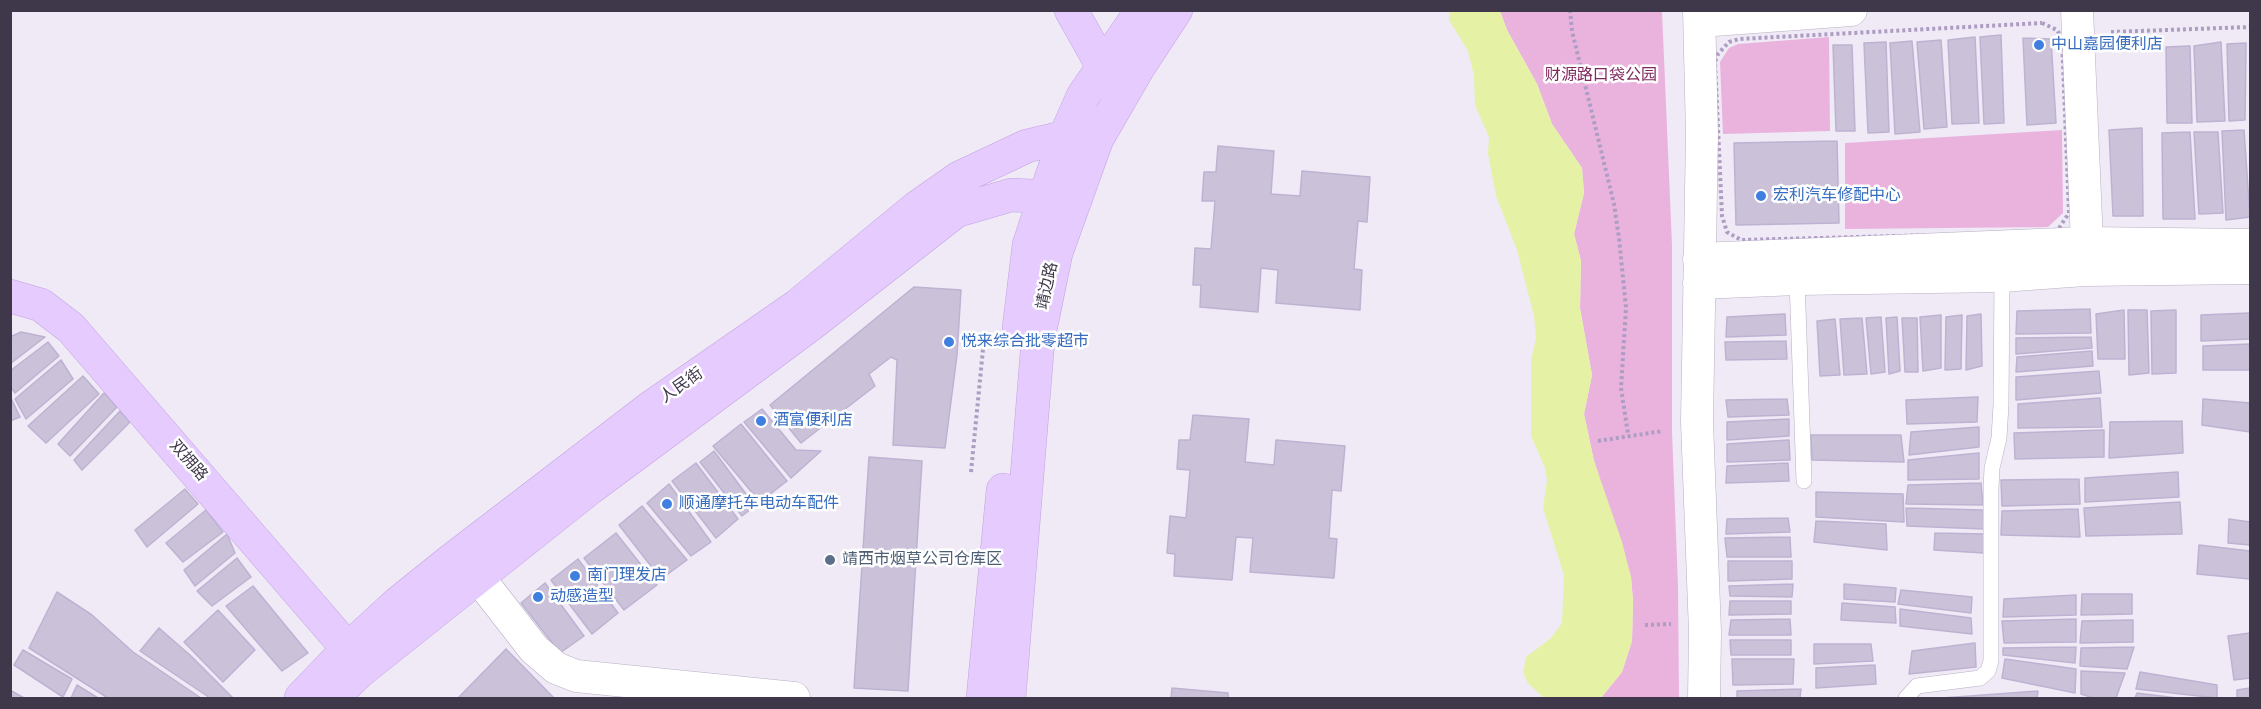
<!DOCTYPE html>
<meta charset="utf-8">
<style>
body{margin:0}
#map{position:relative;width:2261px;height:709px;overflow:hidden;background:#efeaf5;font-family:"Nunito Sans",sans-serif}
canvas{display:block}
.frame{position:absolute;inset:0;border:12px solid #3f384a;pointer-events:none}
</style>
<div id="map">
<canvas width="2261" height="709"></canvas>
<div class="frame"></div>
</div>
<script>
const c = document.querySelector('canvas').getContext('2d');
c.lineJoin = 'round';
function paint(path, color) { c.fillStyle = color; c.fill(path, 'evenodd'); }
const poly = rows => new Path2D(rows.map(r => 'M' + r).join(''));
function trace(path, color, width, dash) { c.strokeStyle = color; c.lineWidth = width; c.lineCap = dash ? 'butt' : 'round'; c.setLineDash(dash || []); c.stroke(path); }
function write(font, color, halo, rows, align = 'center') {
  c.font = font + ' "Nunito Sans","Noto Sans SC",sans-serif'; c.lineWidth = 5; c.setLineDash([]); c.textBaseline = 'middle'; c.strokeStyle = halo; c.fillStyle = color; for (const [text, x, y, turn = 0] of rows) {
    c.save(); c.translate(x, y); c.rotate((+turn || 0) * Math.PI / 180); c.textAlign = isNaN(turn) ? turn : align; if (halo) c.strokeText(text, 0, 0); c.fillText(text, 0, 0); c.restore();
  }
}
paint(poly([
 [1500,11,1662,11,1672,245,1672,431,1678,586,1679,698,1601,698,1622,672,1632,641,1633,601,1631,577,1594,461,1584,414,1592,375,1580,308,1581,261,1574,234,1584,193,1582,168,1552,124,1537,84,1507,30],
 [1829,37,1830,131,1723,134,1720,62,1729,48,1738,44],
 [2062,130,2063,213,2048,227,1845,229,1845,143]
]), '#eab3de');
paint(poly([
 [1450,11,1500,11,1507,30,1537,84,1552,124,1582,168,1584,193,1574,234,1581,261,1580,308,1592,375,1584,414,1594,461,1622,542,1631,577,1633,601,1632,641,1622,672,1601,698,1544,698,1528,683,1523,673,1526,657,1551,638,1562,623,1564,575,1543,508,1547,480,1545,468,1531,436,1531,360,1536,338,1534,316,1517,250,1496,196,1488,153,1489,137,1475,105,1474,76,1468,51,1449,20]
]), '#e5f2a6');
const building = poly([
 [2001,35,2004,123,1984,124,1980,37,2001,35],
 [1975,37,1979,123,1952,124,1948,40,1975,37],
 [2023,38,2051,39,2056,123,2027,125,2023,38],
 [1941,40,1947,127,1924,129,1917,42,1941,40],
 [1912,41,1920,132,1895,134,1890,43,1912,41],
 [1886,42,1889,132,1868,133,1864,43,1886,42],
 [2221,42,2225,121,2197,122,2194,46,2221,42],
 [2246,43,2245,120,2229,121,2227,44,2246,43],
 [1833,45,1852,45,1855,131,1836,131,1833,45],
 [2190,46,2192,123,2167,123,2166,47,2190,46],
 [2142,128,2143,216,2113,216,2109,130,2142,128],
 [2244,130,2250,217,2226,220,2222,131,2244,130],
 [2190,132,2195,219,2163,219,2162,133,2190,132],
 [2194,132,2218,132,2223,213,2199,214,2194,132],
 [1837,141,1839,223,1736,225,1734,143,1837,141],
 [1218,146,1274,151,1271,194,1300,196,1302,171,1370,177,1367,222,1358,221,1354,269,1362,270,1360,310,1276,303,1278,270,1261,268,1258,312,1200,307,1201,285,1193,285,1195,248,1211,249,1215,201,1202,201,1204,172,1216,172,1218,146],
 [914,287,961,290,957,355,945,448,893,445,897,360,891,357,869,374,875,386,801,443,770,405,914,287],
 [2090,309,2091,333,2016,334,2017,311,2090,309],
 [2124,310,2125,359,2098,359,2096,314,2124,310],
 [2128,310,2147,310,2149,373,2129,375,2128,310],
 [2176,310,2176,373,2152,374,2151,311,2176,310],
 [2250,313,2250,339,2201,341,2201,315,2250,313],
 [1785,314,1786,335,1726,337,1727,317,1785,314],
 [1981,314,1982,366,1966,370,1967,316,1981,314],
 [1941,315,1941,368,1923,371,1920,317,1941,315],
 [1962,315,1961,369,1945,370,1946,317,1962,315],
 [1881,317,1885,372,1871,374,1866,318,1881,317],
 [1897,317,1900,371,1889,374,1886,318,1897,317],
 [1862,318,1867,374,1844,375,1840,319,1862,318],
 [1902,318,1917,318,1918,372,1905,372,1902,318],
 [1835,319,1840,375,1820,376,1817,321,1835,319],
 [21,332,45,337,10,364,10,337,21,332],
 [2091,337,2092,348,2016,354,2016,338,2091,337],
 [1786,341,1787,359,1726,360,1725,342,1786,341],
 [48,342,59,356,15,393,10,386,10,371,48,342],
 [2250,344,2250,370,2203,370,2203,346,2250,344],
 [2092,351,2093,366,2016,372,2017,357,2092,351],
 [61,360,73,379,26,419,15,399,61,360],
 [2099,371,2101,393,2016,400,2016,377,2099,371],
 [83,376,99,394,46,443,28,426,83,376],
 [104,393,117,407,70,456,58,444,104,393],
 [10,396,20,417,10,421,10,396],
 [1978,397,1977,422,1907,424,1906,400,1978,397],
 [2100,398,2102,427,2018,428,2018,404,2100,398],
 [1787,399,1789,415,1728,417,1726,400,1787,399],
 [2203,399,2250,403,2250,432,2202,425,2203,399],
 [762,409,796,450,821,451,791,478,744,422,762,409],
 [120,411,130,422,82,470,74,460,120,411],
 [1193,415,1249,419,1245,462,1274,465,1276,440,1345,446,1341,491,1332,490,1329,538,1337,539,1334,578,1250,572,1253,538,1236,537,1232,580,1174,576,1175,554,1167,553,1170,516,1186,518,1190,470,1177,469,1179,440,1190,440,1193,415],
 [1789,419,1789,436,1727,440,1727,422,1789,419],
 [2182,421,2183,453,2109,458,2110,422,2182,421],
 [741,424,787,481,760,502,713,446,741,424],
 [1979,427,1979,447,1909,455,1911,432,1979,427],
 [2104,430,2104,457,2015,459,2014,433,2104,430],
 [1811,435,1901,435,1904,462,1812,460,1811,435],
 [1789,440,1790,460,1727,462,1727,444,1789,440],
 [714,451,755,506,742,516,700,462,714,451],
 [1979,453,1979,479,1908,480,1908,460,1979,453],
 [869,457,922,461,908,691,854,688,869,457],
 [696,463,738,519,716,538,672,481,696,463],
 [1788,463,1789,481,1726,483,1727,466,1788,463],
 [2178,472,2179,497,2085,502,2085,478,2178,472],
 [2079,479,2080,504,2002,506,2001,480,2079,479],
 [1981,483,1983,505,1906,504,1908,485,1981,483],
 [669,484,711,542,691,556,647,503,669,484],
 [185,489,198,504,147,547,135,530,185,489],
 [1816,492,1903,494,1904,522,1816,517,1816,492],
 [2180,502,2182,534,2086,536,2084,508,2180,502],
 [642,506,687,560,661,579,619,525,642,506],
 [1906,508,1983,510,1984,529,1907,526,1906,508],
 [2078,509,2080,537,2001,535,2002,511,2078,509],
 [206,510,223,532,183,562,166,543,206,510],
 [1788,518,1790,532,1726,534,1727,519,1788,518],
 [2229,519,2250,522,2250,545,2228,543,2229,519],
 [1816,521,1886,524,1887,550,1814,542,1816,521],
 [616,533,657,585,624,610,584,558,616,533],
 [1935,533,1985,534,1984,553,1934,550,1935,533],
 [227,534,235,553,195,586,184,570,227,534],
 [1790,537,1791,557,1727,557,1725,538,1790,537],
 [2199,545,2250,551,2250,579,2197,574,2199,545],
 [237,558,251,577,212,606,197,591,237,558],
 [578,559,618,613,592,634,551,580,578,559],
 [1728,561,1792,561,1792,579,1728,581,1728,561],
 [545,583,584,636,560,653,521,603,545,583],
 [1793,584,1792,597,1730,596,1729,586,1793,584],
 [1844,584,1896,588,1895,602,1844,599,1844,584],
 [253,586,308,653,282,671,226,606,253,586],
 [1901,590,1972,597,1971,613,1898,604,1901,590],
 [57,592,92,615,133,652,201,698,108,698,29,648,57,592],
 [2082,594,2132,594,2132,614,2081,615,2082,594],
 [2076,595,2076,615,2003,617,2004,599,2076,595],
 [1730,601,1791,601,1791,614,1729,615,1730,601],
 [1842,603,1895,607,1896,623,1841,620,1842,603],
 [1900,609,1971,618,1972,634,1900,626,1900,609],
 [218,610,255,650,223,682,184,642,218,610],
 [1790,619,1791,635,1729,635,1731,620,1790,619],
 [2076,619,2076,642,2004,643,2002,621,2076,619],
 [2133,620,2133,642,2080,643,2082,621,2133,620],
 [159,628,191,656,233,698,210,698,140,651,159,628],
 [2250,633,2250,678,2234,680,2228,636,2250,633],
 [1730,640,1791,640,1791,655,1731,655,1730,640],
 [1975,643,1976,667,1909,674,1912,651,1975,643],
 [1814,644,1871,644,1873,661,1814,664,1814,644],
 [2076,647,2075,663,2003,655,2003,648,2076,647],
 [2134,647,2127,669,2080,666,2081,648,2134,647],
 [506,649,554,698,458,698,506,649],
 [23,650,72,679,63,697,14,665,23,650],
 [1732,659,1794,659,1793,684,1733,685,1732,659],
 [2005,659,2076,669,2075,693,2002,678,2005,659],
 [1875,665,1876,684,1816,688,1816,668,1875,665],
 [2081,671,2125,673,2116,698,2094,698,2081,694,2081,671],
 [2140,672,2217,685,2217,698,2136,689,2140,672],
 [77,685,98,698,71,698,77,685],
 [1172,688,1228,693,1228,698,1171,698,1172,688],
 [2250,688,2250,698,2237,698,2237,690,2250,688],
 [1801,689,1800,698,1737,698,1737,691,1801,689],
 [10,690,24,698,10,698,10,690],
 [2038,691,2037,698,1942,698,2038,691],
 [2137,693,2177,698,2135,698,2137,693]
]);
paint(building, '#cbc2da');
trace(building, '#beb2d2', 1.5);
const lane = poly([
 [1797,279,1804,481],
 [1906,698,1917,686,1980,678,1988,671,1991,661,1991,488,1992,468,1999,438,2001,405,2002,276]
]);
const street = poly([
 [1699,10,1702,134,1697,422,1705,632,1704,698],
 [2077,10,2087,243],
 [1700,21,1851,10],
 [1699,259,2087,243,2250,245],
 [1699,283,1797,279,2002,276,2084,270,2250,268],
 [478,577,534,649,556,668,576,676,794,698]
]);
const secondary = poly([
 [1071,10,1103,67],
 [10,296,41,305,71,328,348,649],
 [1019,328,1029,245,1065,137,1083,96,1142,10],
 [301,698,348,649,398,603,449,562,650,408,797,306,916,208,959,178,1027,146,1065,137,1083,136,1097,139],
 [332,698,360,671,590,488,810,325,956,211,1011,195,1076,198],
 [983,698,1003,490],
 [1009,698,1038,340,1056,253,1097,139,1138,68,1176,10]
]);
trace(lane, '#b8afc4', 16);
trace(street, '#b8afc4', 33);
trace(secondary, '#c2a2e2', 34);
trace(poly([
 [1570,10,1572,31,1614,204,1619,238,1626,308,1621,388,1628,434],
 [2042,23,2057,30,2062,39,2069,213,2059,228,2052,232,1741,240,1727,232,1722,216,1715,62,1718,54,1729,42,1739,39,2042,23],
 [2111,32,2250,27],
 [1598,441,1663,431],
 [971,472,984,339],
 [1645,625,1671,624]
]), '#ad9dc3', 4, [3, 3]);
trace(lane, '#fff', 15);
trace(street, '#fff', 32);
trace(secondary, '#e6cbff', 33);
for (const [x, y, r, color] of [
 [2039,45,6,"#3f7fe0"],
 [1761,196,6,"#3f7fe0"],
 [949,342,6,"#3f7fe0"],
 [761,421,6,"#3f7fe0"],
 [667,504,6,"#3f7fe0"],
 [830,560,6,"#5c6f8a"],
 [575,576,6,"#3f7fe0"],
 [538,597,6,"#3f7fe0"]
]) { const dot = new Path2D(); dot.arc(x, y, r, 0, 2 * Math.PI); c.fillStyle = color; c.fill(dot); trace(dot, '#fff', 2); }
write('16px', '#366cbe', '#fff', [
 ["中山嘉园便利店",2051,45],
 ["宏利汽车修配中心",1773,196],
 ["悦来综合批零超市",961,342],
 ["酒富便利店",773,421],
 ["顺通摩托车电动车配件",679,504],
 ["南门理发店",587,576],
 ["动感造型",550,597]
], 'left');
write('16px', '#7e295d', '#fff', [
 ["财源路口袋公园",1601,76]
]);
write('16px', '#3f384a', '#fff', [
 ["靖边路",1048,286,-78],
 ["人民街",682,386,-35],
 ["双拥路",188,461,49]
]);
write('16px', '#4e5e75', '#fff', [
 ["靖西市烟草公司仓库区",842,560]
], 'left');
</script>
